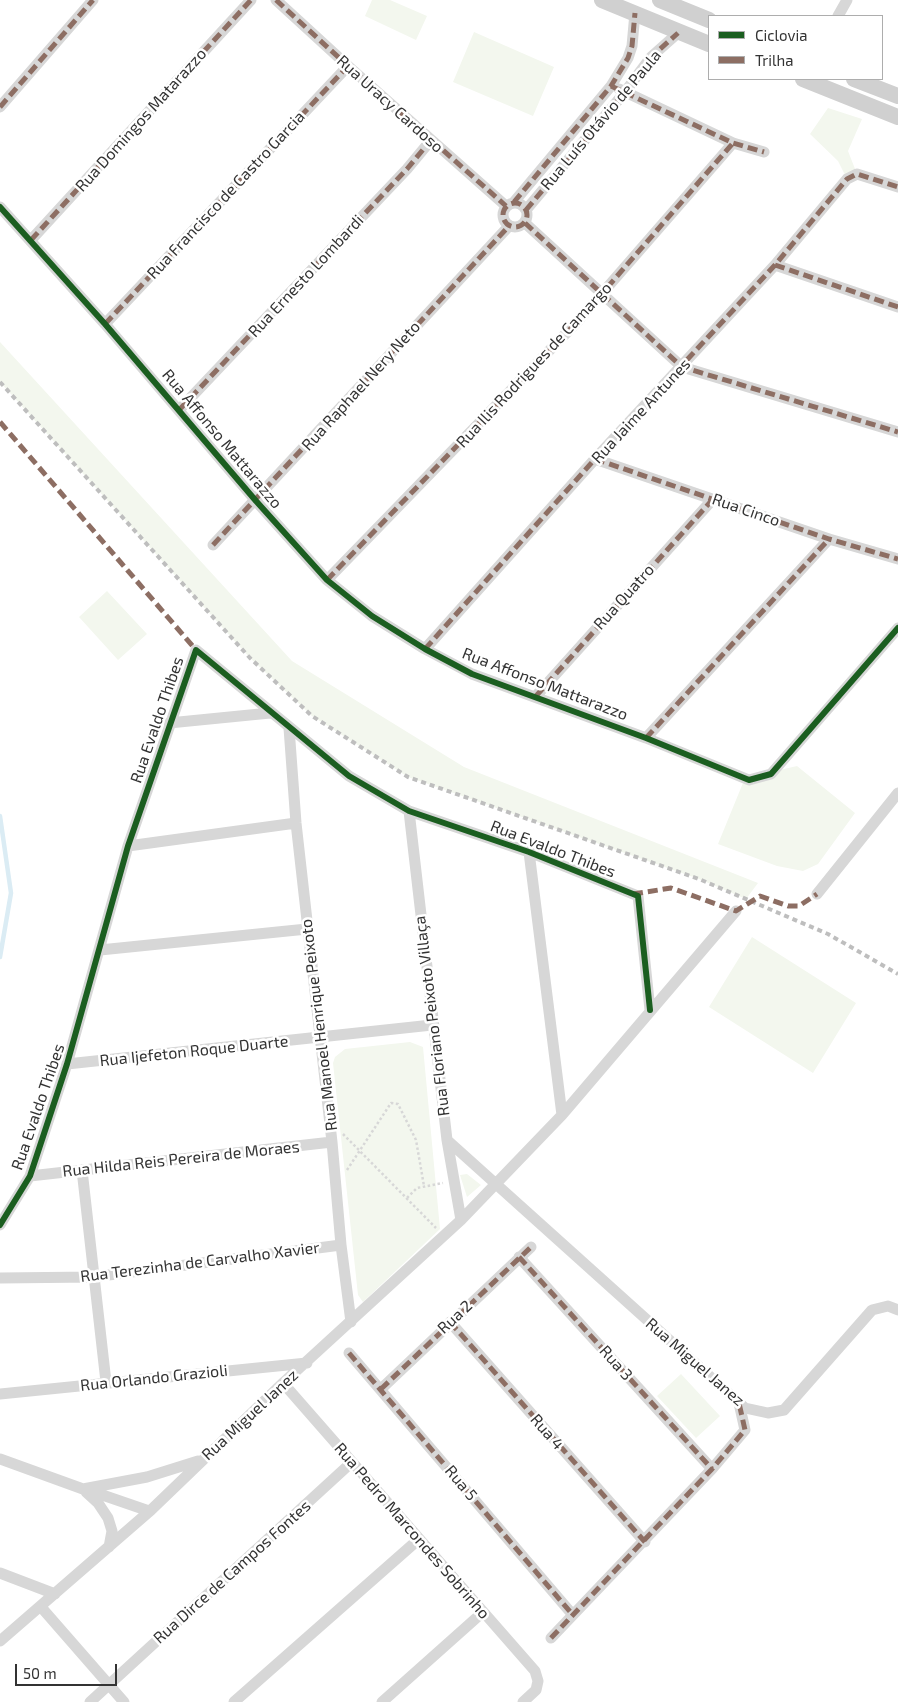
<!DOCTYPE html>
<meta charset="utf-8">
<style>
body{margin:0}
#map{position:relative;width:898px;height:1702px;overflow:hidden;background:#fff;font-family:"Exo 2",sans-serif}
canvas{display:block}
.legend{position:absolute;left:708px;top:15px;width:175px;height:65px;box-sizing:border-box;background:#fff;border:1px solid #adadad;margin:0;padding:6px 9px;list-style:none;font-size:15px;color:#333}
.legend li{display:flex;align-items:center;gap:10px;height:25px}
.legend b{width:25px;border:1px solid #adadad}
.scale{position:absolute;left:15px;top:1664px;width:102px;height:22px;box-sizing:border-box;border:2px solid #333;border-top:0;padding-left:6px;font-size:15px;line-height:18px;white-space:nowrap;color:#333;-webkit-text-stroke:4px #fff;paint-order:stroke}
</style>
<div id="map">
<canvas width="898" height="1702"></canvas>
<ul class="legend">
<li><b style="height:6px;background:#1b5e20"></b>Ciclovia</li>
<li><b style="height:6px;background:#8d6e63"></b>Trilha</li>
</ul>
<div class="scale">50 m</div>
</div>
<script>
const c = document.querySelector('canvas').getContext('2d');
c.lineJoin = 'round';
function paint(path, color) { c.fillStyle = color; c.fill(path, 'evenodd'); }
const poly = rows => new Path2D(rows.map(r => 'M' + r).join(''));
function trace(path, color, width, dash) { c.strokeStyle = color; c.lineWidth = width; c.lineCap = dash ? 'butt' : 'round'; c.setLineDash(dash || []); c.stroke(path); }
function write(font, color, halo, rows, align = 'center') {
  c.font = font + ' "Exo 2",sans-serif'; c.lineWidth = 5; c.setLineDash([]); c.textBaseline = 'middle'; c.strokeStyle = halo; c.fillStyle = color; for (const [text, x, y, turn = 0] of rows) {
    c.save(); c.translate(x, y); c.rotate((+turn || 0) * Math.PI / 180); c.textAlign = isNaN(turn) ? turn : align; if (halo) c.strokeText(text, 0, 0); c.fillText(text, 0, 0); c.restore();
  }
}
paint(poly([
 [372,0,390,0,427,16,416,40,365,16],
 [474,32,554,67,533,116,453,82],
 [828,108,862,119,848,151,857,174,847,179,838,161,810,134],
 [0,342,292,661,464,767,758,883,746,899,699,879,408,777,312,716,250,658,0,382],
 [107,591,147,634,118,660,79,617],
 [797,766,855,813,818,864,803,871,777,866,718,844,745,778],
 [752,937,856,1003,813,1073,709,1007],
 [410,1042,423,1047,440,1229,363,1302,358,1295,333,1063,335,1057,345,1049],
 [467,1174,481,1185,467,1197,460,1175],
 [681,1374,720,1416,696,1438,657,1396]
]), '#f3f7ee');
trace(poly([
 [0,816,11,893,0,957]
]), '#dbecf4', 4.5);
trace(poly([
 [343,1134,436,1228],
 [347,1170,391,1103,398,1104,416,1140,424,1186],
 [407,1198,417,1188,443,1183]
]), '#d7d7d7', 2.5, [2.5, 2.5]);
trace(poly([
 [276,0,348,66,506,206],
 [838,16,847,0],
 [619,89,733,143,764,152],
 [0,107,93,0],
 [514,202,611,86,628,58,632,46,635,13],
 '503 215a12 12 0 1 1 24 0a12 12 0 1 1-24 0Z',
 [0,207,105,324,256,501,327,580,372,616,425,649,472,674,646,738,749,780,771,774,898,628],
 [526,210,625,92,651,57,678,33],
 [525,223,682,367,898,432],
 [31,240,251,0],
 [775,265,898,307],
 [105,324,348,66],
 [180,409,407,169,431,140],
 [595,459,829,539,898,559],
 [213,545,509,226],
 [327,580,578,321,733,143],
 [425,649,595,459,775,265,847,179,857,174,898,187],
 [536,696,713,499],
 [169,723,270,713],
 [289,728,296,823,332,1142,341,1245,351,1322],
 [646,738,829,539],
 [409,811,447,1140,461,1220],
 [128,846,296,823],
 [529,852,562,1115],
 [817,894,898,793],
 [100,950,307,929],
 [67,1064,432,1025],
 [447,1140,745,1408,768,1413,784,1410,872,1310,888,1306,898,1310],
 [82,1170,106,1382],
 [30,1176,332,1142],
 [0,1225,30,1176,67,1064,128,846,196,650,349,776,409,811,529,852,638,896,650,1010],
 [519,1257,712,1469],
 [0,1278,93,1277,341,1245],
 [450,1322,645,1542],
 [349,1353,572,1614],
 [283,1383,535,1671,538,1681,536,1690,523,1702],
 [381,1389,531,1247],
 [0,1394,307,1363],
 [0,1459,83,1489,147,1477,198,1461],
 [85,1489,149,1511],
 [86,1492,98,1503,108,1518,112,1531,109,1547],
 [0,1573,55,1594],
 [41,1607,124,1702],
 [551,1638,712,1469,745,1430,739,1403],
 [0,1641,151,1510,283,1383,461,1220,562,1115,736,911],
 [90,1702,352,1462],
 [234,1702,419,1539],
 [382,1702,483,1612]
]), '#d7d7d7', 11);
trace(poly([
 [602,0,709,44],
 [660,0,709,20],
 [803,79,898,117],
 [854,79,898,96]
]), '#d0d0d0', 16);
trace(poly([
 [0,382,250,658,312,716,408,777,699,879,828,934,898,974]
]), '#bebebe', 4, [5, 4]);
trace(poly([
 [276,0,348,66,506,206],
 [611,86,733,143,764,152],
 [0,107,93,0],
 [514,202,611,86,628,58,632,46,635,13],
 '503 215a12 12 0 1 1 24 0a12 12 0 1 1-24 0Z',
 [526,210,625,92,651,57,678,33],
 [525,223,682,367,898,432],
 [31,240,251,0],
 [775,265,898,307],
 [105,324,348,66],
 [180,409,407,169,431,140],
 [0,422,196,650],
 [595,459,829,539,898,559],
 [213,545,509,226],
 [327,580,578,321,733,143],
 [425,649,595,459,775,265,847,179,857,174,898,187],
 [536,696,713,499],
 [646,738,829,539],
 [633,894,671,888,736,911,760,896,788,906,799,906,817,894],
 [519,1257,712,1469],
 [450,1322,645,1542],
 [349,1353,572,1614],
 [381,1389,531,1247],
 [551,1638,712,1469,745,1430,739,1403]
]), '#8d6e63', 5, [10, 5]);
trace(poly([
 [0,207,105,324,256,501,327,580,372,616,425,649,472,674,646,738,749,780,771,774,898,628],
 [0,1225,30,1176,67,1064,128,846,196,650,349,776,409,811,529,852,638,896,650,1010]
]), '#1b5e20', 6);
write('16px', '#333', '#fff', [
 ["Rua Uracy Cardoso",390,104,42],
 ["Rua Domingos Matarazzo",141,120,-48],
 ["Rua Luís Otávio de Paula",601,120,-50],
 ["Rua Francisco de Castro Garcia",226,195,-47],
 ["Rua Ernesto Lombardi",306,276,-47],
 ["Rua Ilis Rodrigues de Camargo",534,365,-47],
 ["Rua Raphael Nery Neto",361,386,-48],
 ["Rua Jaime Antunes",641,411,-47],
 ["Rua Affonso Mattarazzo",222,439,50],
 ["Rua Cinco",746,510,19],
 ["Rua Quatro",624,597,-48],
 ["Rua Affonso Mattarazzo",545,684,21],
 ["Rua Evaldo Thibes",157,720,-71],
 ["Rua Evaldo Thibes",553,849,21],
 ["Rua Floriano Peixoto Villaça",432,1016,-97],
 ["Rua Manoel Henrique Peixoto",319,1025,-97],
 ["Rua Ijefeton Roque Duarte",194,1051,-6],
 ["Rua Evaldo Thibes",38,1107,-71],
 ["Rua Hilda Reis Pereira de Moraes",181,1159,-6],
 ["Rua Terezinha de Carvalho Xavier",200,1262,-7],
 ["Rua 2",455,1317,-43],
 ["Rua Miguel Janez",695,1362,41],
 ["Rua 3",616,1363,48],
 ["Rua Orlando Grazioli",154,1378,-6],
 ["Rua Miguel Janez",250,1415,-43],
 ["Rua 4",547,1432,49],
 ["Rua 5",461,1483,50],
 ["Rua Pedro Marcondes Sobrinho",412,1531,49],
 ["Rua Dirce de Campos Fontes",232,1572,-42]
]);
</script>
